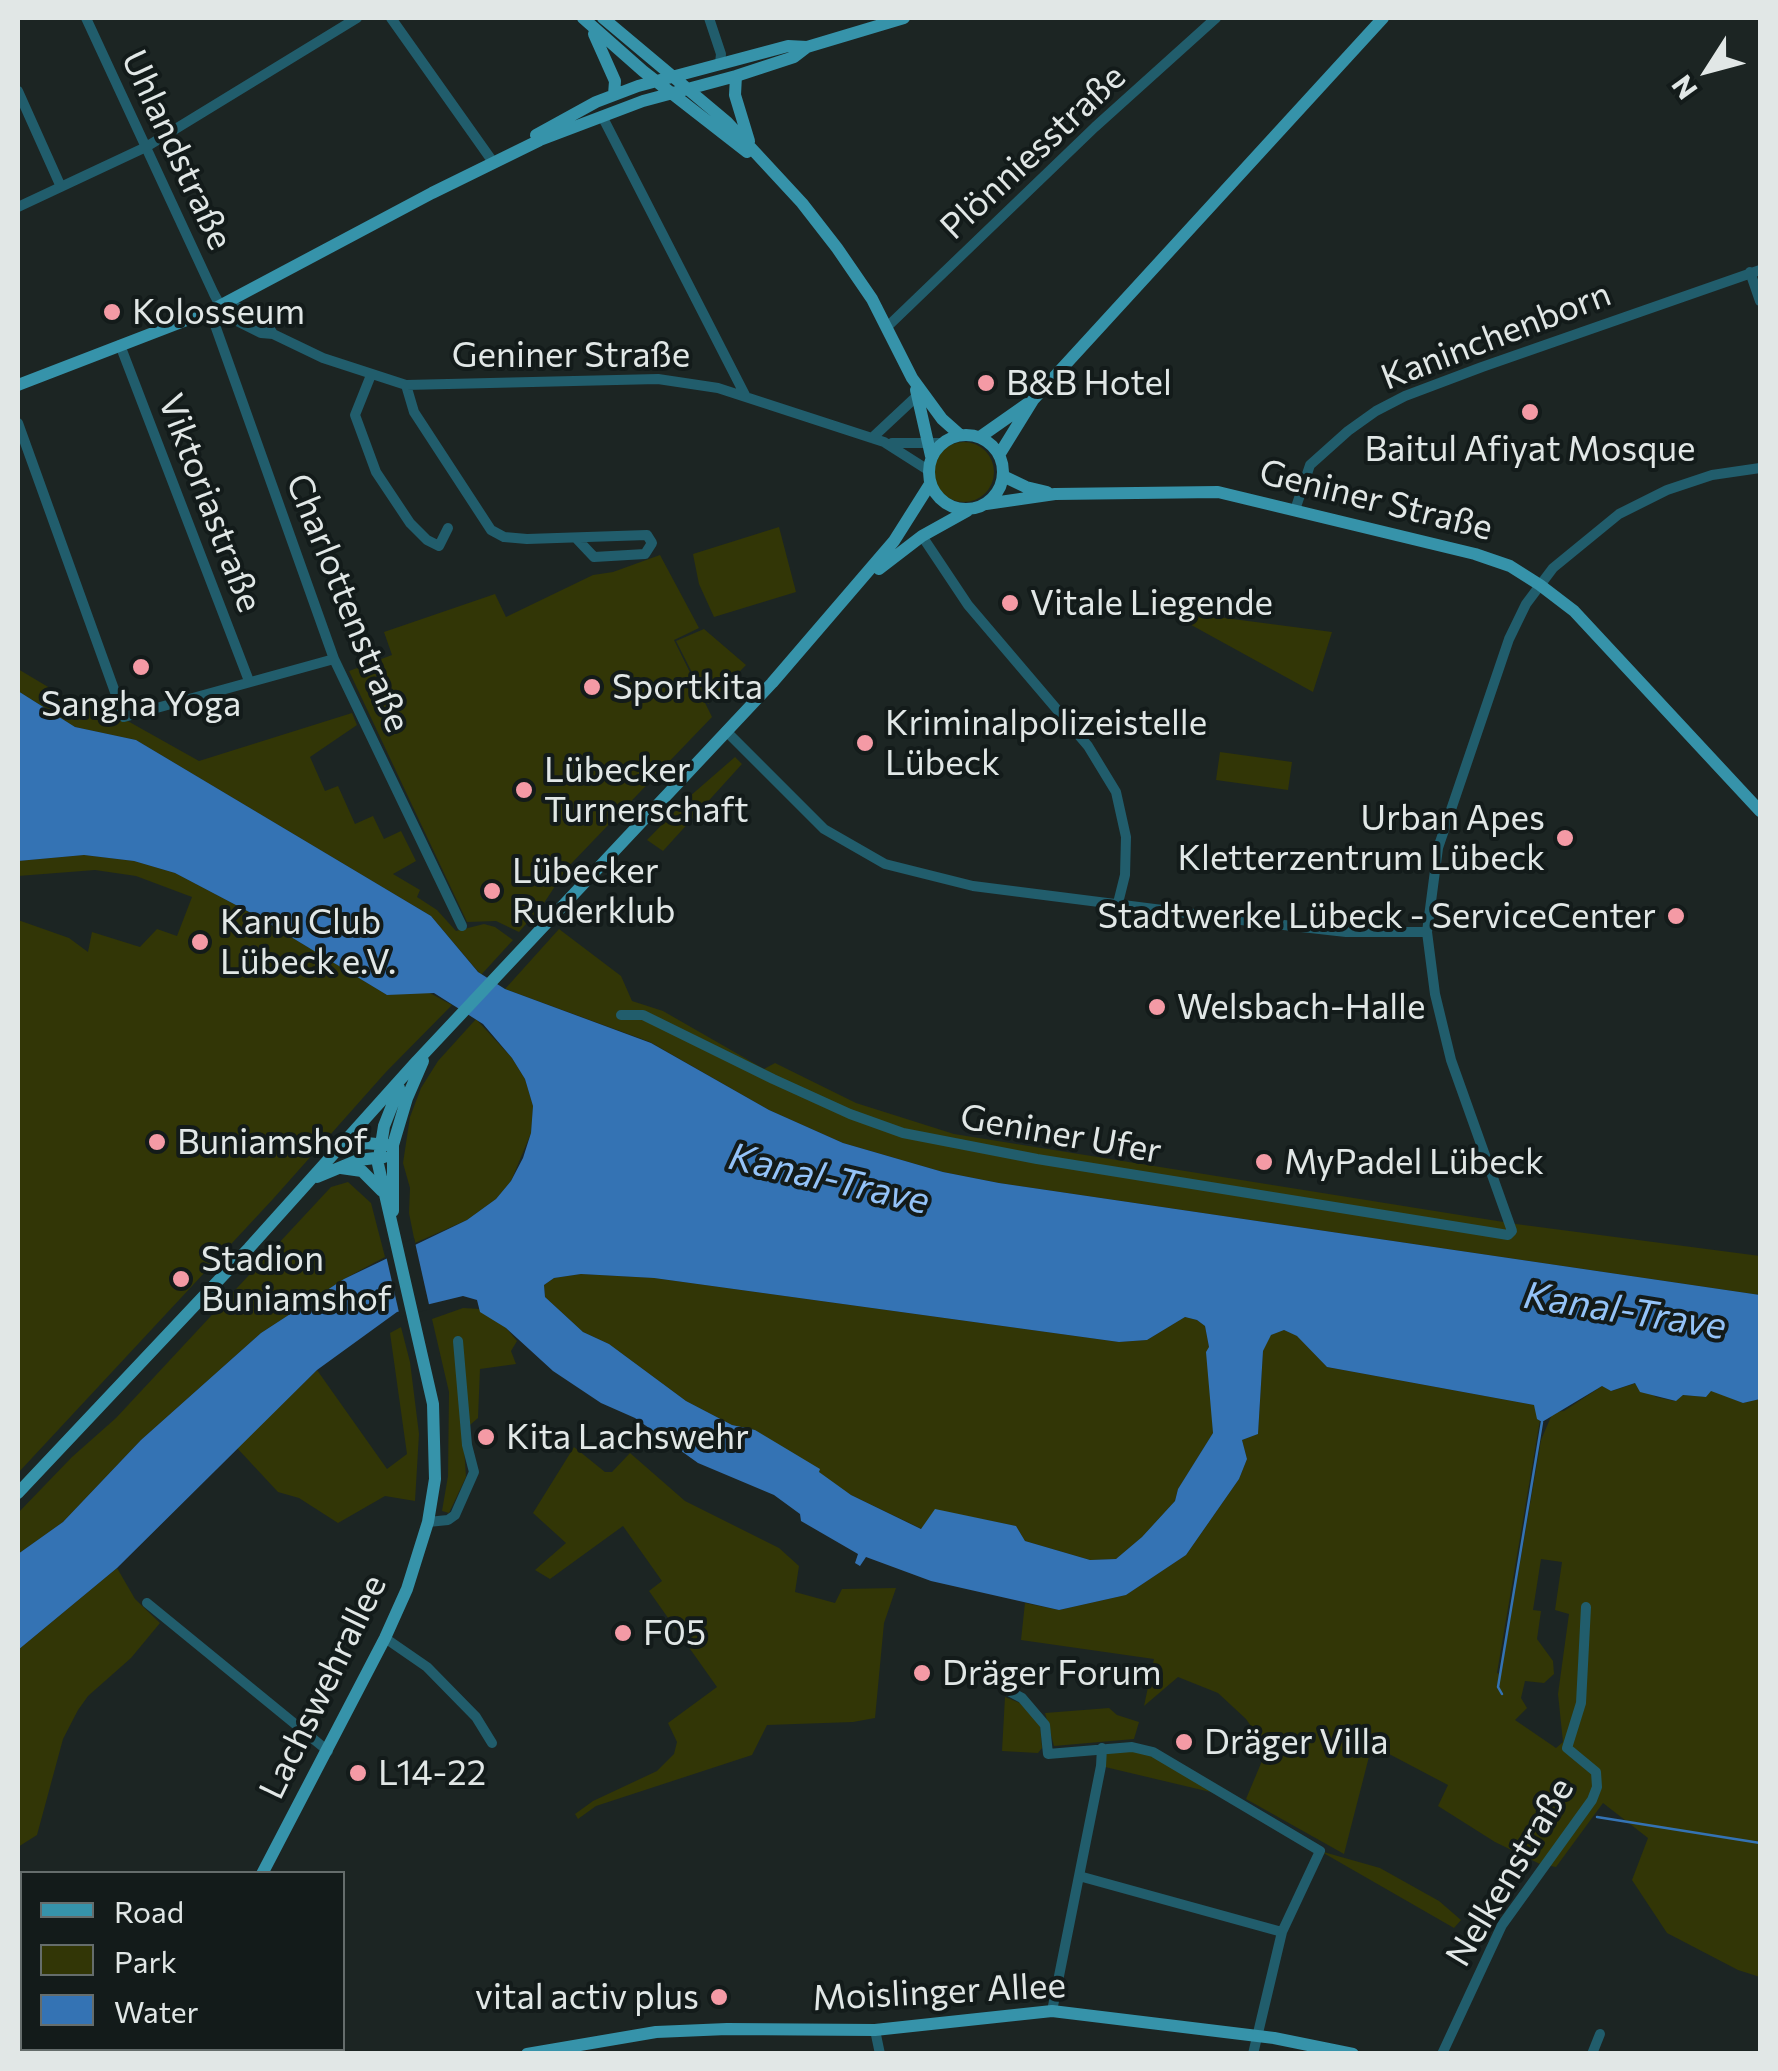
<!DOCTYPE html>
<meta charset="utf-8">
<style>
body{margin:0}
#map{position:relative;width:1778px;height:2071px;overflow:hidden;background:#1c2523;font-family:Commissioner,sans-serif}
canvas{display:block}
.frame{position:absolute;inset:0;border:20px solid #e1e7e6;pointer-events:none}
.legend{position:absolute;left:20px;top:1871px;width:325px;height:180px;box-sizing:border-box;background:#131b1a;border:2px solid #656d6c;margin:0;padding:12px 18px;list-style:none;font-size:30px;color:#e1e7e6}
.legend li{display:flex;align-items:center;gap:20px;height:50px}
.legend b{width:50px;border:2px solid #656d6c}
.north{position:absolute;left:1658px;top:20px;width:100px;height:100px;-webkit-text-stroke:8px #131b1a;paint-order:stroke;rotate:234deg;font-size:28px;font-weight:700;line-height:40px;text-align:center;color:#e1e7e6}
.north::after{content:'';display:block;margin:auto;width:35px;height:45px;background:#e1e7e6;clip-path:polygon(50% 0,100% 100%,50% 72%,0 100%)}
</style>
<div id="map">
<canvas width="1778" height="2071"></canvas>
<div class="frame"></div>
<ul class="legend">
<li><b style="height:12px;background:#3693aa"></b>Road</li>
<li><b style="height:28px;background:#323606"></b>Park</li>
<li><b style="height:28px;background:#3473b4"></b>Water</li>
</ul>
<div class="north">N</div>
</div>
<script>
const c = document.querySelector('canvas').getContext('2d');
c.lineJoin = 'round';
function paint(path, color) { c.fillStyle = color; c.fill(path, 'evenodd'); }
const poly = rows => new Path2D(rows.map(r => 'M' + r).join(''));
function trace(path, color, width, dash) { c.strokeStyle = color; c.lineWidth = width; c.lineCap = dash ? 'butt' : 'round'; c.setLineDash(dash || []); c.stroke(path); }
function write(font, color, halo, rows, align = 'center') {
  c.font = font + ' Commissioner,sans-serif'; c.lineWidth = 8; c.setLineDash([]); c.textBaseline = 'middle'; c.strokeStyle = halo; c.fillStyle = color; for (const [text, x, y, turn = 0] of rows) {
    c.save(); c.translate(x, y); c.rotate((+turn || 0) * Math.PI / 180); c.textAlign = isNaN(turn) ? turn : align; if (halo) c.strokeText(text, 0, 0); c.fillText(text, 0, 0); c.restore();
  }
}
paint(poly([
 '934 472a30 30 0 1 1 60 0a30 30 0 1 1-60 0Z',
 [779,527,796,592,714,617,699,584,693,554],
 [660,555,699,628,674,640,712,717,567,868,542,906,519,932,496,921,467,922,349,671,392,655,384,632,495,594,506,617,593,575,613,572],
 [1164,610,1332,632,1313,692],
 [704,629,746,665,708,704,676,641],
 [18,669,75,703,117,715,199,761,352,713,357,725,310,757,325,791,338,786,355,824,373,816,384,839,401,831,416,861,393,874,420,890,417,897,437,910,456,931,484,924,495,927,513,940,481,975,431,916,136,740,75,727,18,691],
 [1220,752,1292,762,1288,790,1216,780],
 [735,757,742,764,663,851,647,840,689,797],
 [84,855,134,861,175,873,253,914,387,995,426,991,452,1005,386,1072,273,1199,18,1473,18,920,69,938,88,952,92,932,140,947,157,929,177,936,192,897,136,876,95,870,18,876,18,861],
 [559,929,621,976,632,1001,663,1011,764,1069,775,1063,856,1103,954,1134,1516,1224,1760,1256,1760,1295,999,1183,943,1172,843,1143,769,1110,650,1042,505,989],
 [476,1019,512,1058,525,1079,533,1106,531,1133,511,1181,496,1199,467,1220,415,1243,409,1213,410,1188,403,1163,410,1117,421,1088,438,1061],
 [348,1182,371,1203,385,1257,344,1279,261,1333,141,1440,63,1522,18,1554,18,1513,72,1457,116,1418,331,1187],
 [581,1274,654,1278,1119,1342,1147,1340,1185,1317,1197,1320,1205,1326,1209,1347,1213,1433,1178,1489,1175,1501,1142,1537,1116,1559,1090,1560,1025,1541,1016,1526,935,1510,922,1529,851,1495,755,1430,732,1425,686,1401,609,1344,583,1332,545,1297,544,1285,554,1278],
 [463,1308,480,1309,506,1328,517,1341,511,1351,516,1364,480,1369,478,1418,463,1431,466,1477,449,1513,442,1511,448,1476,449,1392,432,1319],
 [401,1327,410,1362,419,1434,415,1501,385,1496,338,1523,299,1498,278,1492,237,1448,317,1370,387,1469,407,1454,390,1333],
 [1284,1330,1298,1336,1327,1367,1534,1405,1540,1420,1497,1673,1501,1674,1541,1440,1553,1412,1564,1411,1602,1386,1612,1391,1636,1383,1656,1397,1675,1401,1683,1395,1706,1397,1711,1390,1743,1403,1760,1399,1760,1977,1738,1970,1667,1933,1632,1880,1648,1838,1603,1803,1556,1867,1540,1864,1495,1842,1438,1806,1448,1785,1372,1745,1344,1854,1246,1799,1267,1749,1246,1719,1218,1693,1178,1677,1144,1706,1154,1659,1021,1640,1025,1603,1059,1610,1126,1595,1186,1555,1239,1479,1247,1459,1242,1440,1258,1434,1263,1351,1270,1335],
 [1541,1559,1562,1562,1555,1610,1569,1614,1558,1694,1563,1742,1556,1748,1515,1720,1527,1708,1521,1698,1525,1681,1544,1683,1554,1674,1553,1661,1537,1639,1541,1611,1533,1610],
 [574,1447,605,1472,612,1472,630,1453,685,1501,779,1548,799,1566,795,1592,835,1603,842,1589,896,1588,884,1623,875,1718,853,1722,767,1725,752,1755,596,1806,578,1819,575,1814,593,1801,657,1771,674,1754,677,1742,668,1723,717,1687,649,1591,662,1581,623,1526,550,1579,535,1570,566,1543,533,1513],
 [117,1568,135,1599,160,1623,131,1658,88,1696,78,1710,63,1739,37,1835,18,1847,18,1650],
 [1005,1697,1020,1703,1040,1725,1042,1748,1038,1753,1002,1751],
 [1109,1708,1117,1715,1139,1722,1134,1739,1054,1746,1045,1713],
 [1132,1747,1153,1752,1223,1795,1101,1766,1102,1753],
 [1320,1851,1380,1868,1439,1901,1461,1920,1454,1928]
]), '#323606');
paint(poly([
 [18,691,75,727,136,740,431,916,478,972,505,989,651,1043,769,1110,843,1143,943,1172,999,1183,1760,1295,1760,1399,1743,1403,1711,1391,1706,1397,1683,1395,1676,1401,1640,1392,1635,1383,1611,1391,1602,1386,1542,1422,1537,1419,1534,1405,1327,1367,1297,1336,1284,1330,1271,1335,1263,1351,1258,1434,1242,1440,1247,1459,1239,1479,1186,1555,1126,1595,1059,1610,931,1581,866,1557,860,1566,855,1563,858,1554,801,1521,800,1514,774,1495,698,1463,635,1418,601,1403,553,1371,506,1328,480,1312,477,1300,463,1296,397,1312,317,1370,117,1568,18,1650,18,1554,63,1522,141,1440,261,1333,344,1279,467,1220,496,1199,511,1181,523,1158,531,1133,533,1106,525,1079,512,1058,483,1024,434,993,387,995,253,914,175,873,134,861,84,855,18,861],
 [581,1274,654,1278,1119,1342,1147,1340,1185,1317,1197,1320,1205,1326,1209,1347,1206,1352,1213,1433,1178,1489,1175,1501,1142,1537,1116,1559,1090,1560,1025,1541,1016,1526,935,1509,921,1529,851,1495,819,1472,820,1469,755,1430,732,1425,686,1401,609,1344,583,1332,545,1297,544,1285,554,1278]
]), '#3473b4');
paint(poly([
 [414,1238,430,1309,400,1317,385,1251]
]), '#1c2523');
trace(poly([
 [1502,1694,1498,1687,1542,1422],
 [1597,1817,1760,1843]
]), '#3473b4', 2.5);
trace(poly([
 [86,18,214,294,220,305,237,321,261,333,273,334,323,358,406,385,658,379,718,388,884,442,928,470],
 [391,18,493,162],
 [709,18,721,54,720,63],
 [18,91,61,187],
 [602,116,745,395],
 [18,207,146,147,357,18],
 [1750,272,1760,301],
 [221,305,235,306,247,312,268,326,273,334],
 [210,311,334,659,462,926],
 [887,327,1095,127,1216,18],
 [120,345,249,681],
 [371,375,355,415,376,472,410,523,427,540,439,546,448,528],
 [406,385,414,412,491,530,504,537,527,539,647,535,652,543,645,554,594,557,576,538],
 [18,423,124,717,334,659],
 [872,438,918,395],
 [892,443,941,443],
 [1295,510,1310,465,1348,431,1376,411,1405,396,1482,367,1760,270],
 [922,536,968,605,1088,746,1116,792,1126,837,1125,875,1118,903],
 [726,731,824,829,885,864,973,886,1257,922,1346,932,1427,932],
 [621,1015,643,1015,773,1079,850,1114,903,1133,1037,1159,1508,1235,1512,1231,1451,1060,1435,994,1427,932,1438,848,1509,639,1526,604,1553,568,1619,514,1667,490,1712,475,1760,468],
 [428,1522,448,1520,455,1515,474,1472,467,1445,458,1341],
 [147,1603,328,1751],
 [385,1638,427,1667,476,1717,492,1743],
 [1005,1689,1022,1698,1045,1725,1048,1754,1132,1747,1153,1752,1320,1851,1282,1932,1253,2054],
 [1079,1876,1282,1932],
 [1052,2011,1101,1766,1102,1748],
 [875,2030,880,2054],
 [50,2054,51,2048],
 [1442,2054,1502,1925,1592,1800,1597,1787,1596,1772,1567,1748,1581,1703,1586,1607],
 [1592,2054,1600,2034]
]), '#215d6c', 10);
trace(poly([
 [583,18,643,71,747,152],
 [603,18,727,122,802,203,837,248,872,299,912,378,942,419,960,435],
 [594,34,615,81,614,95],
 [736,76,735,95,749,141],
 [536,135,596,102,638,86,788,46,807,47],
 [18,385,210,311,432,193,540,140,643,101,736,76,794,57,807,47,904,18],
 [916,390,931,456],
 '929 472a37 37 0 1 1 74 0a37 37 0 1 1-74 0Z',
 [980,437,1027,404],
 [999,455,1033,400,1383,18],
 [1003,476,1026,487,1047,492],
 [986,504,1055,494,1218,492,1475,554,1510,566,1540,585,1574,611,1760,811],
 [879,569,922,536,967,511],
 [339,1151,366,1143,387,1145],
 [341,1168,362,1171,382,1191],
 [317,1177,358,1160,384,1157],
 [393,1211,393,1145,407,1098,423,1061],
 [18,1493,249,1248,417,1061,772,683,894,541,930,484],
 [262,1874,385,1638,407,1589,428,1522,435,1479,433,1404,378,1164,384,1126,399,1088],
 [167,2054,170,2048],
 [527,2054,656,2032,727,2029,875,2030,1052,2011,1274,2038,1353,2054]
]), '#3693aa', 12);
for (const [x, y, r, color] of [
 [112,312,10,"#f49aa5"],
 [986,383,10,"#f49aa5"],
 [1530,412,10,"#f49aa5"],
 [1010,603,10,"#f49aa5"],
 [141,667,10,"#f49aa5"],
 [592,687,10,"#f49aa5"],
 [865,743,10,"#f49aa5"],
 [524,790,10,"#f49aa5"],
 [1565,838,10,"#f49aa5"],
 [492,891,10,"#f49aa5"],
 [1676,916,10,"#f49aa5"],
 [200,942,10,"#f49aa5"],
 [1157,1007,10,"#f49aa5"],
 [157,1142,10,"#f49aa5"],
 [1264,1162,10,"#f49aa5"],
 [181,1279,10,"#f49aa5"],
 [486,1437,10,"#f49aa5"],
 [623,1633,10,"#f49aa5"],
 [922,1673,10,"#f49aa5"],
 [1184,1742,10,"#f49aa5"],
 [358,1773,10,"#f49aa5"],
 [719,1997,10,"#f49aa5"]
]) { const dot = new Path2D(); dot.arc(x, y, r, 0, 2 * Math.PI); c.fillStyle = color; c.fill(dot); trace(dot, '#131b1a', 4); }
write('35px', '#e1e7e6', '#131b1a', [
 ["Uhlandstraße",177,150,65],
 ["Plönniesstraße",1033,152,-43],
 ["Kaninchenborn",1496,336,-21],
 ["Geniner Straße",571,355],
 ["Geniner Straße",1376,500,14],
 ["Viktoriastraße",210,503,69],
 ["Charlottenstraße",348,603,68],
 ["Geniner Ufer",1061,1134,10],
 ["Lachswehrallee",323,1687,-64],
 ["Nelkenstraße",1510,1872,-59],
 ["Moislinger Allee",939,1992,-3]
]);
write('35px', '#e1e7e6', '#131b1a', [
 ["Kolosseum",132,312],
 ["B&B Hotel",1006,383],
 ["Baitul Afiyat Mosque",1530,449,"center"],
 ["Vitale Liegende",1030,603],
 ["Sportkita",612,687],
 ["Sangha Yoga",141,704,"center"],
 ["Kriminalpolizeistelle",885,723],
 ["Lübeck",885,763],
 ["Lübecker",544,770],
 ["Turnerschaft",544,810],
 ["Urban Apes",1545,818,"right"],
 ["Kletterzentrum Lübeck",1545,858,"right"],
 ["Lübecker",512,871],
 ["Ruderklub",512,911],
 ["Stadtwerke Lübeck - ServiceCenter",1656,916,"right"],
 ["Kanu Club",220,922],
 ["Lübeck e.V.",220,962],
 ["Welsbach-Halle",1177,1007],
 ["Buniamshof",177,1142],
 ["MyPadel Lübeck",1284,1162],
 ["Stadion",201,1259],
 ["Buniamshof",201,1299],
 ["Kita Lachswehr",506,1437],
 ["F05",643,1633],
 ["Dräger Forum",942,1673],
 ["Dräger Villa",1204,1742],
 ["L14-22",378,1773],
 ["vital activ plus",699,1997,"right"]
], 'left');
write('italic 38px', '#94c3f8', '#131b1a', [
 ["Kanal-Trave",829,1179,13],
 ["Kanal-Trave",1625,1311,9]
]);
</script>
